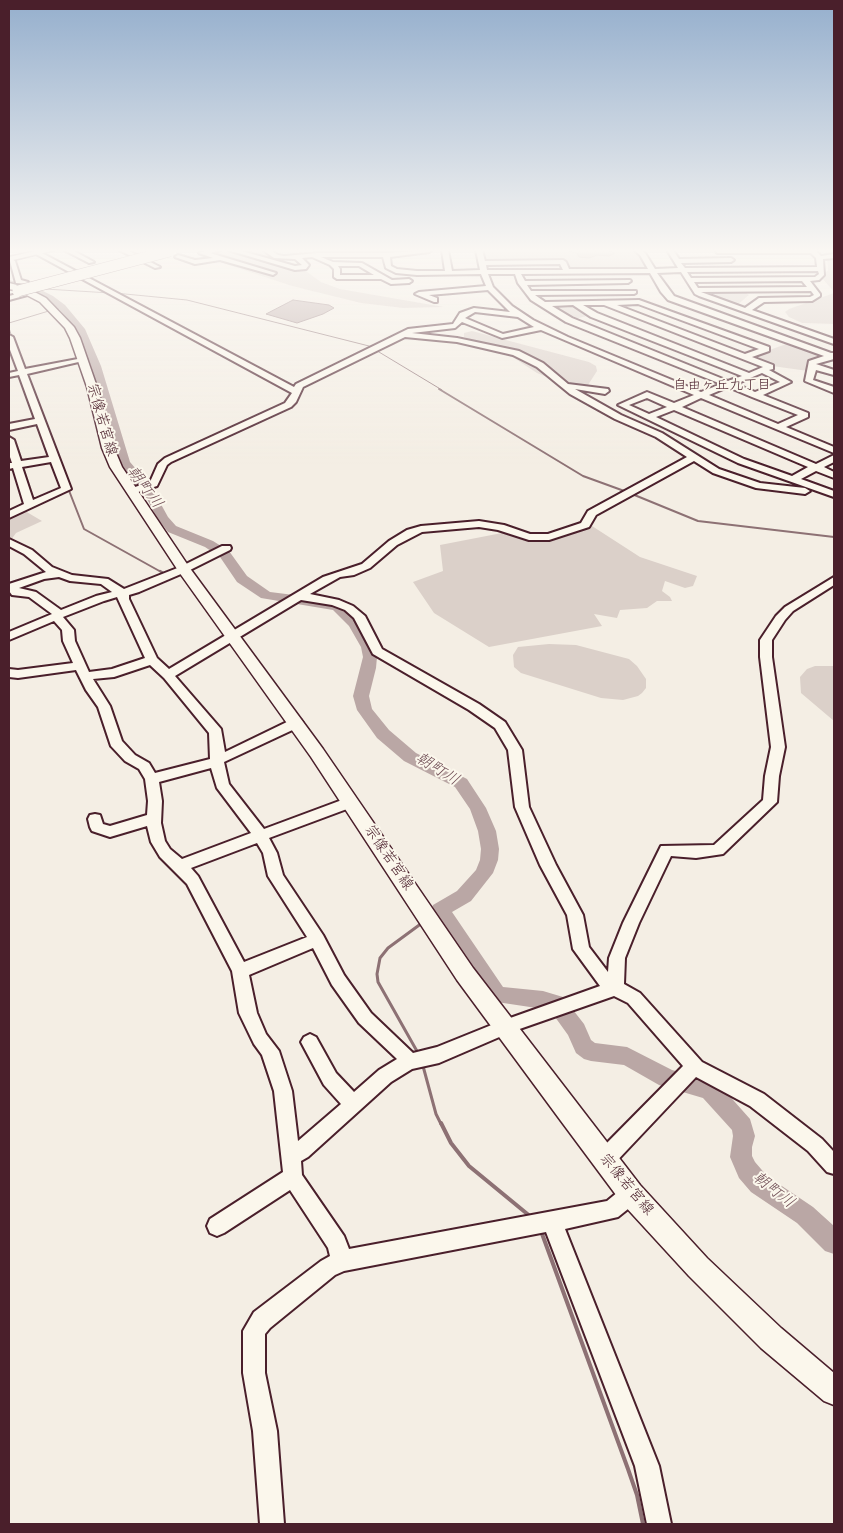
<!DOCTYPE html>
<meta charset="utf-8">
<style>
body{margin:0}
#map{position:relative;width:843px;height:1533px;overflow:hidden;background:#f4eee4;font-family:"Architects Daughter",sans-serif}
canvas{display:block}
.frame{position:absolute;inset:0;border:10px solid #4a1f2b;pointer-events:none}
</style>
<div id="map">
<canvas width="843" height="1533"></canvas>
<div class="frame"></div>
</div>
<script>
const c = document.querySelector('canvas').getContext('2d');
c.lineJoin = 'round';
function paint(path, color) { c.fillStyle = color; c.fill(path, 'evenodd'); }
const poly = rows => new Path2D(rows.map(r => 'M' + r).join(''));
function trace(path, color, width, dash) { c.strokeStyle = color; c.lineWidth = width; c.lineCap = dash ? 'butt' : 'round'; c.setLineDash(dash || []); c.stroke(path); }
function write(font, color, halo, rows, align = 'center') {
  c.font = font + ' "Architects Daughter","Klee One",sans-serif'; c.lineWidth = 4; c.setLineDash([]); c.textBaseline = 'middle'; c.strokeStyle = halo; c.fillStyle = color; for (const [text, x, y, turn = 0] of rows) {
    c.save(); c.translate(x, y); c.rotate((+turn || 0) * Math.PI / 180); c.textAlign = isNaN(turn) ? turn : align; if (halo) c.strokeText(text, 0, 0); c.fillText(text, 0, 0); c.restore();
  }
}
paint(poly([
 [215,250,258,251,299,266,321,282,340,289,444,307,403,308,361,303,292,286,201,256,201,253],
 [484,250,635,250,639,252,650,270,569,271,565,262,487,262],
 [824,250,834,250,834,292,822,278,828,270,828,265],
 [707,292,745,292,749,295,736,306,706,294],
 [834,293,834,324,802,323,789,317,785,312,789,309],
 [545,304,572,304,591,315,571,320],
 [472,331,589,362,596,366,597,371,588,385,571,387,537,373,514,358,464,337,464,333],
 [789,343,827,356,810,363,808,371,772,366,750,357],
 [25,511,42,521,16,533,11,540,9,539,9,518],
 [592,526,640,557,697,576,693,586,685,588,665,581,662,591,670,597,672,601,657,601,647,608,620,610,617,618,594,614,602,626,489,647,434,613,413,582,443,571,440,545,502,533,527,540,546,541,564,531],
 [549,644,576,645,629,659,637,666,646,679,646,688,642,693,638,696,623,700,601,698,521,673,514,667,513,655,518,647],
 [815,666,834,666,834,721,801,693,800,677,807,669]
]), '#dbd0c9');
const water = poly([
 [564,250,606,250,615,253,609,256,597,255,589,258,579,257,577,253,564,250],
 [293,300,329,305,334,308,323,314,297,323,266,314,293,300]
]);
paint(water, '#baa7a5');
trace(water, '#8d7174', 1);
trace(poly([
 [45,289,110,293],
 [115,293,187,300,369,346,442,390],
 [9,323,62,307],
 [9,328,12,337]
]), '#8d7174', 1);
trace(poly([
 [439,389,583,476,627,492],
 [68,488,84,529,163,573],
 [632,494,698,521,834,537]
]), '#8d7174', 2);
trace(poly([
 [160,571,165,574]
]), '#8d7174', 2.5);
trace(poly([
 [433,915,440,910],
 [418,1053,378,982,377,974,380,958,388,948,422,923],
 [423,1066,436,1114,441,1124]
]), '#8d7174', 3);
trace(poly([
 [441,1123,451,1143,469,1166,531,1217],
 [541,1231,628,1469,637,1495,643,1524]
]), '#8d7174', 4);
paint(poly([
 [9,280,35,287,53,296,65,305,85,329,101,366,130,462,152,488,168,517,176,526,213,541,229,551,247,576,270,592,318,598,343,604,360,621,375,647,377,657,376,668,369,696,372,709,389,730,416,753,467,779,486,808,496,831,499,849,498,860,493,873,471,901,452,912,503,987,543,991,563,997,584,1024,591,1040,595,1043,627,1047,672,1070,718,1083,750,1119,755,1136,752,1147,752,1156,755,1162,767,1176,813,1207,834,1226,834,1254,825,1251,797,1223,751,1192,739,1178,730,1157,733,1136,732,1130,703,1098,659,1085,624,1065,591,1061,584,1059,576,1053,568,1035,550,1010,490,1001,431,910,433,905,457,891,476,870,480,860,481,849,478,831,470,809,455,787,404,761,377,738,357,710,353,696,363,657,361,647,349,626,333,610,261,598,237,582,220,557,205,547,168,532,157,518,143,491,119,463,91,366,77,330,59,309,47,300,29,291,9,285,9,280]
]), '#baa7a5');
const minor = poly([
 [64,250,72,250,94,262,89,263,64,250],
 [119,250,127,250,160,267,155,268,119,250],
 [208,250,221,250,210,253,276,273,273,275,220,260,195,264,175,257,178,255,195,260,213,258,199,253,208,250],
 [228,250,238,250,295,266,302,265,295,259,274,258,263,250,270,250,278,255,284,256,318,253,386,253,432,250,429,252,390,257,391,266,397,269,417,271,445,271,442,250,448,250,452,271,480,270,476,250,482,250,485,261,563,260,566,262,569,269,648,269,640,255,634,250,641,250,645,253,655,269,678,268,667,250,673,250,679,259,731,258,734,260,731,262,681,263,685,268,817,267,816,258,811,253,717,253,715,250,815,250,821,256,834,254,834,258,823,259,824,275,819,280,810,281,820,294,820,296,812,301,764,302,752,310,834,339,834,344,699,296,695,294,681,272,657,273,674,296,831,353,834,353,834,359,816,364,834,370,834,375,816,370,813,380,834,387,834,393,805,381,809,361,824,356,668,300,661,292,650,273,521,274,525,281,630,280,631,281,628,283,527,285,531,291,636,291,636,293,634,294,535,295,545,302,639,300,769,347,769,351,752,357,773,365,773,369,769,370,791,382,763,395,808,413,808,417,786,427,834,447,834,453,701,398,682,407,816,464,834,455,834,462,824,467,834,472,834,478,816,471,801,479,834,491,834,497,738,463,618,405,647,392,674,403,694,395,541,330,502,338,462,322,455,328,412,333,457,338,519,351,543,363,568,384,608,389,609,391,605,394,575,389,621,415,662,433,719,469,760,483,805,488,810,491,805,494,756,488,713,473,694,461,596,515,589,527,549,540,529,540,498,530,479,527,422,532,397,545,370,568,354,575,340,577,310,594,339,600,353,606,365,616,382,649,479,704,505,722,522,750,529,807,556,865,583,915,589,947,608,972,609,958,623,923,661,846,714,845,763,800,765,776,771,747,760,657,760,640,776,616,785,607,834,577,834,585,793,611,785,620,772,640,772,657,785,747,779,776,777,802,723,854,696,858,671,856,639,923,625,958,624,984,640,993,702,1062,764,1094,822,1139,834,1152,834,1174,827,1172,808,1151,750,1106,696,1077,611,1167,604,1169,597,1167,594,1160,597,1153,683,1066,628,1003,614,996,511,1032,439,1063,412,1069,391,1082,308,1157,301,1161,302,1175,344,1236,349,1249,607,1201,624,1187,631,1184,638,1187,641,1194,638,1201,618,1217,565,1229,659,1466,671,1524,647,1524,635,1466,546,1232,344,1271,335,1275,270,1328,265,1334,265,1373,277,1431,284,1524,260,1524,253,1431,243,1373,243,1331,254,1312,321,1261,330,1256,328,1248,290,1190,224,1233,217,1236,210,1233,207,1226,210,1219,283,1172,274,1091,262,1055,254,1044,239,1013,232,971,187,884,160,857,151,842,147,826,110,837,92,831,90,827,88,819,90,815,95,814,100,815,103,824,110,826,147,815,148,801,145,779,139,769,125,761,111,746,98,707,86,690,76,670,18,678,9,677,9,669,18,670,73,663,63,641,62,630,54,621,9,640,9,632,52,614,29,597,12,595,9,591,9,584,46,572,24,554,9,546,9,539,32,550,52,567,72,575,108,579,124,589,180,567,222,546,230,546,231,548,230,550,188,571,139,592,129,595,129,599,157,658,169,669,323,577,362,564,389,541,407,530,421,526,479,521,504,525,530,534,548,534,581,523,588,511,687,457,656,437,615,419,570,394,537,367,513,355,457,342,405,337,303,387,296,402,291,407,171,462,167,465,157,486,132,494,129,493,129,489,150,482,158,464,165,458,285,403,292,393,36,254,36,252,40,252,294,387,296,384,408,329,453,324,460,313,474,308,510,312,488,290,429,295,437,298,437,302,434,302,415,294,419,292,486,286,481,274,417,275,396,273,386,268,383,257,321,257,333,262,362,263,392,280,409,279,412,281,409,283,391,284,381,279,337,279,334,277,334,269,330,265,312,257,302,258,309,265,306,269,295,270,228,250],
 [560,264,563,270,487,270,486,265,560,264],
 [338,266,359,266,374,275,340,275,340,269,338,266],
 [818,271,819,274,815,277,691,278,687,272,818,271],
 [488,274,515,274,518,283,531,300,566,322,721,384,701,392,568,337,533,320,512,306,493,287,488,274],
 [802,281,807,287,698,288,694,282,802,281],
 [811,291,814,295,810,297,759,298,745,308,701,292,811,291],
 [638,304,759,349,745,354,617,305,638,304],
 [573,305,591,317,742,376,728,381,572,318,552,306,573,305],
 [583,305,604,305,763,367,749,373,597,313,583,305],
 [475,312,518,317,534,327,503,334,465,318,475,312],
 [762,373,780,382,755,392,736,384,762,373],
 [728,387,752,397,798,415,778,424,709,395,728,387],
 [647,398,667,407,649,414,629,405,647,398],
 [674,410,808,467,792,476,744,459,656,417,674,410],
 [59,577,70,581,101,584,112,592,96,596,61,610,36,592,19,588,44,579,59,577],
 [117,597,145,658,112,669,89,672,75,641,74,630,63,617,104,601,117,597],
 [301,600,332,605,345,610,354,618,373,654,469,710,495,728,508,750,515,807,540,865,567,915,573,949,600,986,499,1022,437,1047,413,1053,371,1013,344,975,323,935,283,875,277,853,269,838,355,806,357,802,355,798,350,797,264,829,229,784,224,762,301,726,303,723,301,720,291,720,225,752,221,729,175,676,301,600],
 [150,665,164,678,209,733,210,759,155,773,149,763,135,755,122,741,110,706,93,679,114,677,150,665],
 [211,768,217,788,251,833,182,859,170,849,165,841,161,823,162,801,159,782,211,768],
 [257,843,263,853,268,876,307,937,244,962,198,876,191,868,257,843],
 [313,948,332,985,359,1023,397,1059,379,1070,354,1092,336,1073,316,1037,310,1034,304,1037,301,1042,324,1085,341,1104,298,1141,292,1091,279,1051,266,1034,257,1013,249,975,313,948],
 [9,257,15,261,21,280,28,282,28,284,16,283,9,257],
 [29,291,33,293,31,294,9,300,9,296,29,291],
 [9,335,13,337,25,369,83,358,87,360,27,374,71,489,9,518,9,511,24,504,13,468,9,469,9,463,12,463,9,454,9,437,14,440,21,461,49,457,37,424,9,430,9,424,35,419,19,375,9,377,9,373,18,371,9,347,9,335],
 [51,462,61,488,33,500,22,467,51,462]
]);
const major = poly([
 [40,250,55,250,9,261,9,257,40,250],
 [9,283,25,287,46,298,74,327,80,338,97,387,114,448,122,467,189,567,323,749,473,968,640,1185,707,1258,781,1328,834,1373,834,1405,824,1401,761,1348,689,1276,622,1203,561,1121,457,980,311,757,179,572,110,467,102,448,87,387,70,338,65,328,40,302,19,291,9,289,9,283]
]);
trace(minor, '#4a1f2b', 4);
trace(major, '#4a1f2b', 3);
paint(minor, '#fbf7ec');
paint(major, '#fbf7ec');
const highwayBridge = poly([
 [18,291,170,251]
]);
trace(highwayBridge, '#4a1f2b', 12, []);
trace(highwayBridge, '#fbf7ec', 11);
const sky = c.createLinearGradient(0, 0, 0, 464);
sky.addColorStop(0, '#95afcd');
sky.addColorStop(0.54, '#faf7f3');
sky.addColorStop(1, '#faf7f300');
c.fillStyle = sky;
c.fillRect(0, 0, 843, 464);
write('14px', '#4a1f2b', '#fbf7ec', [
 ["自由ヶ丘九丁目",722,386]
]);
write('15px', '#4a1f2b', '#fbf7ec', [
 ["宗像若宮線",101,420,74],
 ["宗像若宮線",388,858,56],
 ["宗像若宮線",626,1185,50]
]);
write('italic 16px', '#714f56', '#fbf7ec', [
 ["朝町川",144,488,53],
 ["朝町川",437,770,32],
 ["朝町川",773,1191,38]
]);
</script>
